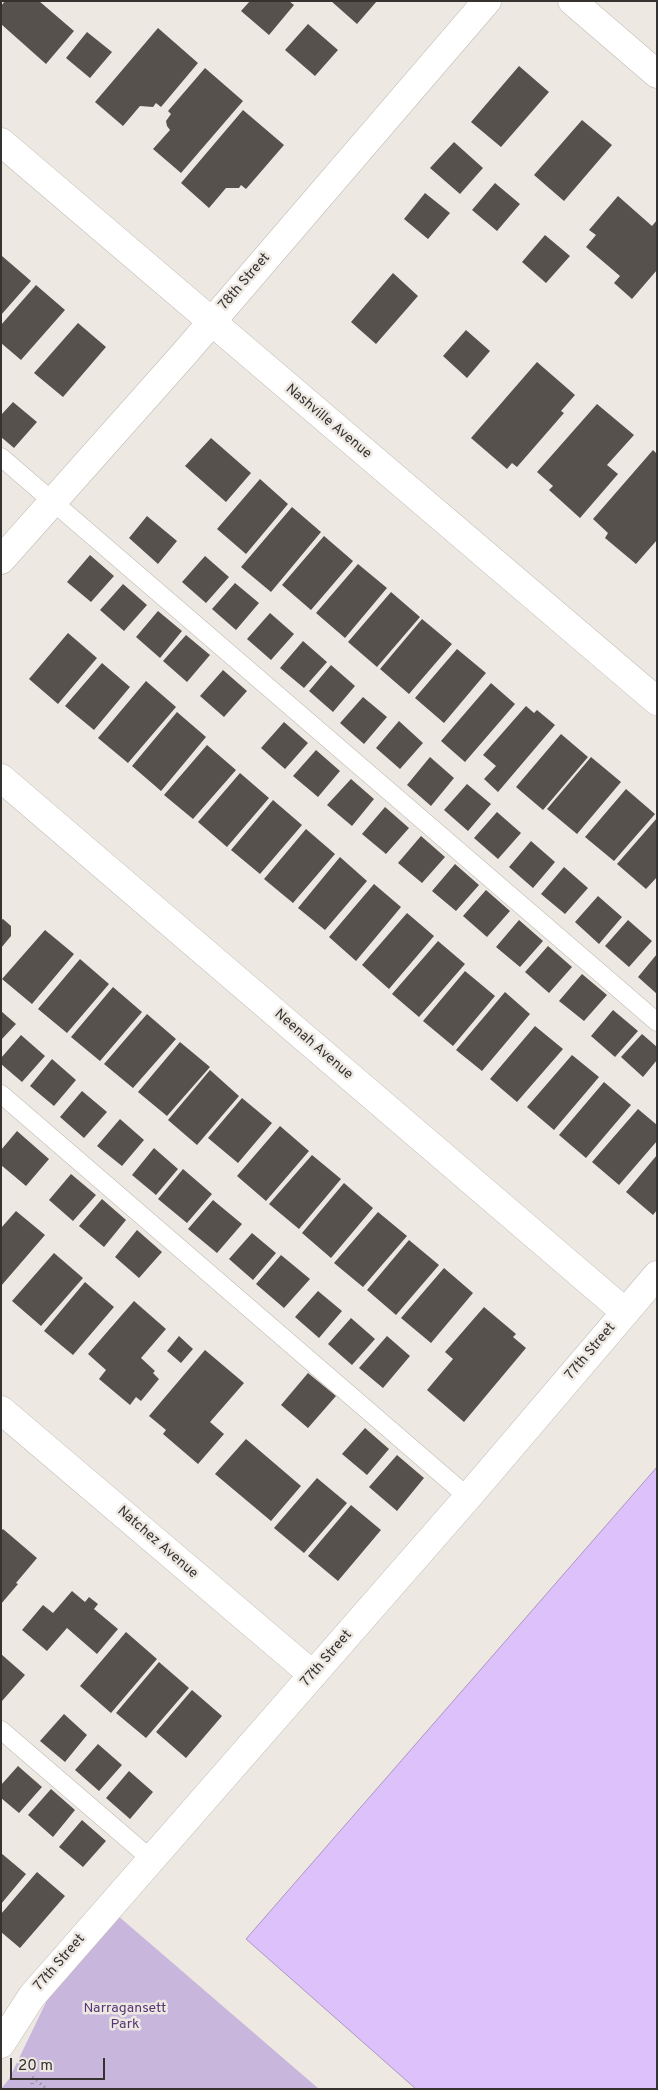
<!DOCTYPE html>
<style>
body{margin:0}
#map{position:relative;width:658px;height:2090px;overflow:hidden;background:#ede8e2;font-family:Overpass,sans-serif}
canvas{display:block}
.frame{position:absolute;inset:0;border:2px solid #353230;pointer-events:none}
.scale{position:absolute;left:10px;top:2058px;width:95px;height:22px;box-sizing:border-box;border:2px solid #353230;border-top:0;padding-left:6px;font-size:15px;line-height:18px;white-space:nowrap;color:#353230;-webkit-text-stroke:4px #ede8e2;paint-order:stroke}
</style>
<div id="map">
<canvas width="658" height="2090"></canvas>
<div class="frame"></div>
<div class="scale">20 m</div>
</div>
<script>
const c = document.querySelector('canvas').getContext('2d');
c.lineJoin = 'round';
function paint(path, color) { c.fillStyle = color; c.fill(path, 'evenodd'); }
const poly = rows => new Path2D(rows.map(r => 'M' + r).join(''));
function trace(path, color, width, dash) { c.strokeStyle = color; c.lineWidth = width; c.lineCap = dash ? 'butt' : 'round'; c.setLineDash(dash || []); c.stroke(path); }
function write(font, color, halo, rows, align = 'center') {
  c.font = font + ' Overpass,sans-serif'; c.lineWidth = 5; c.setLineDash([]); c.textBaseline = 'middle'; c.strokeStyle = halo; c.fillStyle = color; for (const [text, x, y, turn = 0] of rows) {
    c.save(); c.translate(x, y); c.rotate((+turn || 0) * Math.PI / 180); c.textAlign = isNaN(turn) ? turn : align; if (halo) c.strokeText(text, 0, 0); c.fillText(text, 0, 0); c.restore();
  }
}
paint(poly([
 [117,1915,319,2089,1,2089,9,2079,50,1994]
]), '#c8b6dd');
const water = poly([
 [657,1467,657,2089,416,2089,246,1939,657,1467]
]);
paint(water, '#ddc1fb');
trace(water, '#ab96be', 1);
paint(poly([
 [5,1,39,1,74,31,46,64,1,24,1,6],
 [250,1,289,1,294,5,269,35,241,11],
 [331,1,377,1,357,24],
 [308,24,338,50,315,76,285,50],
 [158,28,198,63,161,107,156,103,153,107,140,106,123,126,95,102],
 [87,32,112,52,90,78,66,58],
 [519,66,549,92,501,147,471,122],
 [205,68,243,101,181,173,153,149,170,130,167,126,166,121,171,114,168,111],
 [243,110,284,145,246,189,241,185,239,188,226,188,209,208,181,183],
 [582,120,612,145,564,201,534,175],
 [454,142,483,168,460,194,430,168],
 [495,183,520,204,497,231,472,210],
 [425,193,450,213,428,239,404,219],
 [618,196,652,226,657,220,657,270,632,299,614,283,620,276,586,247,596,235,589,230],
 [545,235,570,256,546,283,522,262],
 [2,256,31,281,1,315,1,257],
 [393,273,418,296,376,344,351,322],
 [36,285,65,310,21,360,1,343,1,325],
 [78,323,106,347,63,397,34,373],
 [466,330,490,351,467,378,443,356],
 [537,362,575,395,561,411,564,413,517,467,512,463,507,469,471,438],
 [13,402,37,422,14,448,1,437,1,415],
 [597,404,634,435,607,465,618,474,580,518,549,490,553,486,537,472],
 [211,438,251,473,226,502,185,466],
 [653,450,657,454,657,540,636,564,605,538,608,533,593,519],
 [260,479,288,504,246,554,217,529],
 [292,507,321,532,271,592,241,567],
 [147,516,177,541,158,564,129,538],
 [324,536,353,561,311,610,282,585],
 [90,555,114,576,91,602,67,582],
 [205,556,229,577,206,603,182,582],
 [358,564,387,588,345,638,316,613],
 [235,583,259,603,236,630,212,609],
 [123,584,147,605,124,631,100,610],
 [391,592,420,617,377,667,348,642],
 [158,611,182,631,160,658,136,637],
 [270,613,294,634,271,660,247,639],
 [422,619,452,644,409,694,380,669],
 [68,633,97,658,58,704,29,679],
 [186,635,210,655,187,682,163,661],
 [303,641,327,662,304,688,280,668],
 [457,649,486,673,444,723,415,698],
 [102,663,130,687,94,730,65,706],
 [331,665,355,686,333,712,309,691],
 [223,670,247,691,224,717,200,696],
 [146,681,176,707,128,763,98,738],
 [491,683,515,704,465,762,441,741],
 [363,697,387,717,364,744,340,723],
 [526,706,534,713,537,710,555,725,498,792,484,779,496,766,483,755],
 [177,712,206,737,161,791,132,766],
 [399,721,423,743,400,769,376,748],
 [284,722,308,743,285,769,261,748],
 [561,734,588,757,543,810,516,787],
 [207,745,236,770,193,819,164,795],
 [316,750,340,771,318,797,293,776],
 [430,757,454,778,431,806,407,785],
 [591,757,621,782,577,834,547,809],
 [240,773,269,798,227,847,198,822],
 [351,779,374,799,352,826,327,805],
 [467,784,491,804,468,831,444,810],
 [626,789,655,814,614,861,585,837],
 [273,800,302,825,260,874,231,850],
 [385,807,409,828,386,854,362,834],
 [497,812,521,833,498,859,474,838],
 [657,818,657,877,646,889,617,864],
 [306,829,335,854,293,903,264,879],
 [421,836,445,857,422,883,398,863],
 [531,841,555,862,533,888,509,867],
 [340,857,367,881,325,930,298,908],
 [455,864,479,885,456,911,432,891],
 [564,867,588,888,565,914,541,894],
 [374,884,401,907,356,961,329,937],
 [486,890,510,911,487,937,463,916],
 [598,896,622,917,599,944,575,922],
 [407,913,434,936,389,989,362,965],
 [3,919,11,926,11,936,1,948,1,920],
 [519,920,543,941,520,967,496,947],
 [628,920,652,941,629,967,605,946],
 [45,930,74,954,32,1004,2,979],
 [438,941,465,964,419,1017,392,994],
 [548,946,572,967,549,993,525,972],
 [657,954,657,994,638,977],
 [80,959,109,984,67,1033,38,1009],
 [465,971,495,996,453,1046,423,1021],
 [582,974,607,995,584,1021,559,1001],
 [113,987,142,1012,100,1061,71,1037],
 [505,992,530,1014,482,1071,456,1050],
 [613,1010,638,1031,615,1057,591,1036],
 [1,1011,16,1024,1,1040],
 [147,1014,176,1039,133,1088,104,1064],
 [535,1026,563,1049,517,1102,490,1079],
 [642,1034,657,1047,657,1060,643,1077,621,1057],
 [21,1035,45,1056,22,1082,1,1064,1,1058],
 [180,1042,210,1067,167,1116,138,1092],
 [572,1055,599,1077,554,1130,527,1107],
 [52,1059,76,1080,54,1106,30,1086],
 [210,1070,239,1096,197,1145,168,1120],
 [604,1082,631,1105,586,1158,559,1135],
 [82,1091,107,1112,84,1138,60,1117],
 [242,1098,272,1123,238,1163,208,1138],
 [638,1109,657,1125,657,1141,619,1185,592,1162],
 [120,1119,144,1140,122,1166,97,1146],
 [280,1126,309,1151,266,1201,237,1176],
 [17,1131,49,1159,26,1186,1,1165,1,1150],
 [154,1148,178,1169,156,1195,132,1175],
 [312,1155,341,1179,299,1229,269,1204],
 [657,1155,657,1210,653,1215,626,1192],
 [183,1169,212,1194,187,1223,158,1199],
 [71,1174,96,1195,73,1221,49,1200],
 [344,1183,373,1208,331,1258,302,1233],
 [102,1199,126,1220,104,1247,79,1226],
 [213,1200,242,1224,217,1253,188,1229],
 [16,1211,45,1235,1,1286,1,1228],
 [378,1212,407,1236,363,1287,334,1263],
 [137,1230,162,1252,139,1278,115,1257],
 [252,1233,276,1253,253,1280,229,1259],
 [409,1240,439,1265,396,1315,367,1290],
 [54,1253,83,1278,41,1326,12,1301],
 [281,1255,310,1279,284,1308,256,1284],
 [444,1268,473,1293,431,1343,401,1318],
 [85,1282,114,1307,73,1355,44,1331],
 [318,1291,342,1311,319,1338,295,1317],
 [134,1301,166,1329,141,1358,155,1371,153,1373,159,1379,141,1401,136,1397,130,1405,99,1379,106,1370,88,1354],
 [484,1307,516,1334,513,1337,526,1348,464,1422,427,1390,453,1359,445,1352],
 [351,1318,375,1339,352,1365,328,1344],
 [179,1336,193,1349,181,1363,167,1351],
 [387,1336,410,1356,383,1388,359,1368],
 [205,1350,244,1383,210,1422,224,1434,198,1464,163,1434,166,1430,149,1416],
 [308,1373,336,1396,308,1428,281,1405],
 [365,1428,389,1449,367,1475,342,1454],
 [246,1439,301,1486,271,1521,215,1474],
 [397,1455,424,1478,397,1511,369,1487],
 [317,1478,347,1503,304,1553,274,1528],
 [351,1505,381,1530,338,1581,308,1556],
 [3,1529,37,1558,16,1583,18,1584,1,1604,1,1531],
 [72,1591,85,1602,89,1597,98,1604,94,1609,118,1629,97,1654,67,1628,47,1651,22,1630,43,1605,53,1613],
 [126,1632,157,1659,111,1713,80,1686],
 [1,1654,25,1675,2,1701,1,1700],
 [159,1662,189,1688,146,1738,116,1713],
 [192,1690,222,1716,186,1758,156,1732],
 [64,1714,87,1735,65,1762,40,1741],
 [98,1744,122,1765,99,1791,75,1770],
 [18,1766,42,1787,19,1813,1,1798,1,1785],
 [129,1771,153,1792,130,1819,106,1798],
 [51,1789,75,1810,53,1837,28,1815],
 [82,1820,106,1841,83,1867,59,1847],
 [1,1853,26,1874,1,1904],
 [37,1872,65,1896,20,1948,1,1932,1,1914]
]), '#56514c');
const lane = poly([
 [1,457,657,1022],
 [1,1094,468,1497],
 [1,1730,151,1859]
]);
const street = poly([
 [572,1,657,74],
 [1,142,657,701],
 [1,560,184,354,487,1],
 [1,778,625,1312],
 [1,1410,313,1675],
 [1,2044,32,1996,468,1497,657,1275]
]);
trace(lane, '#c0bab5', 19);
trace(street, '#c0bab5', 29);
trace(poly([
 [33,2089,31,2076,47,2089]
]), '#8d8985', 3, [1, 4]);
trace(lane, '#fff', 18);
trace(street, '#fff', 28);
write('14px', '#353230', '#ede8e2', [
 ["78th Street",245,282,-49],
 ["Nashville Avenue",328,422,40],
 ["Neenah Avenue",313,1045,41],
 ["77th Street",591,1352,-50],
 ["Natchez Avenue",157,1543,41],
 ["77th Street",327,1659,-49],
 ["77th Street",60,1963,-49]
]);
write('14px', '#583478', '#ede8e2', [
 ["Narragansett",125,2009],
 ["Park",125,2025]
]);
</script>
